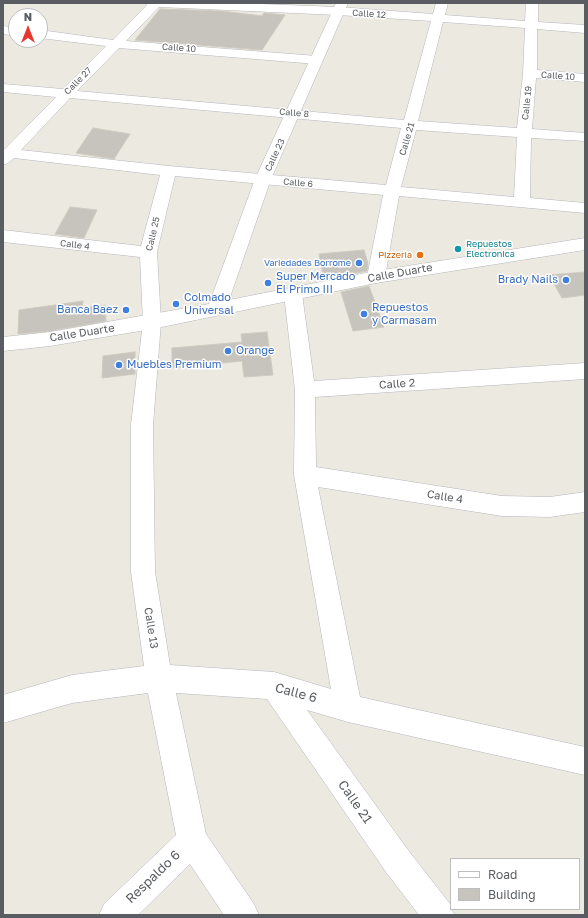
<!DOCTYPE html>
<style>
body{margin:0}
#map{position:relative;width:588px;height:918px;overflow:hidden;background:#ece9e0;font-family:"Golos Text",sans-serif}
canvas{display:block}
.frame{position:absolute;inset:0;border:4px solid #595d61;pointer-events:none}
.legend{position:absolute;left:450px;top:858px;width:130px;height:52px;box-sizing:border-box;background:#fff;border:1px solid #bdbec0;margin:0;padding:5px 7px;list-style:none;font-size:12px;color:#595d61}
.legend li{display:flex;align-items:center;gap:8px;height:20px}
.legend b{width:20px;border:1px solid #bdbec0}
.north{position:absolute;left:8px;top:8px;width:40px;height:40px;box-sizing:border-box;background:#fff;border:1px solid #bdbec0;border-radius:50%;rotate:0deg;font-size:11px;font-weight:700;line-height:16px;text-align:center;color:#595d61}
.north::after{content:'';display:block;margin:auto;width:14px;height:18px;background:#e6382c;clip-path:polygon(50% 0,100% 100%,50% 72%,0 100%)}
</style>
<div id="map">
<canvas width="588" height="918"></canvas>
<div class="frame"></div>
<ul class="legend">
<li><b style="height:5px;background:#fff"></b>Road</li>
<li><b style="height:11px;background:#c6c4bd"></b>Building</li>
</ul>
<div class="north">N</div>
</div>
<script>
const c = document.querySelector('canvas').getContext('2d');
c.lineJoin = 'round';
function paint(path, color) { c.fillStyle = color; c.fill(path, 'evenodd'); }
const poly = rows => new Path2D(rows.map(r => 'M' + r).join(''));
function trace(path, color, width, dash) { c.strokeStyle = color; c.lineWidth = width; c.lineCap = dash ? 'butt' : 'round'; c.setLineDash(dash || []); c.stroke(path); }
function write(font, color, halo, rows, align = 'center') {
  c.font = font + ' "Golos Text",sans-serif'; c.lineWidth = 3; c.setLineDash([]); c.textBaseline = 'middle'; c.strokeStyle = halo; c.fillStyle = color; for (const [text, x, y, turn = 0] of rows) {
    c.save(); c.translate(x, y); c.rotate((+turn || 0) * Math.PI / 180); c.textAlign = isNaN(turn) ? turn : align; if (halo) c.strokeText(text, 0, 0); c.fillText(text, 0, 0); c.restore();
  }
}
const building = poly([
 [160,9,221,11,262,16,264,13,285,15,262,50,135,40,160,9],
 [93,128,130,134,114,159,76,153,93,128],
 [70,207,97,210,84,238,55,234,70,207],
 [364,250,368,264,367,271,336,277,335,275,323,275,319,254,364,250],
 [585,272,585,295,562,298,549,275,585,272],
 [369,286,384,327,353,331,341,292,369,286],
 [83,301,82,308,105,305,106,321,50,331,18,334,19,310,83,301],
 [267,332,273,375,244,377,242,361,172,368,172,348,242,342,241,334,267,332],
 [135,352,135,374,102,378,103,356,135,352]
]);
paint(building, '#c6c4bd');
trace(building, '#d0cabf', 1);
const minor = poly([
 [146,3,235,3,338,7,433,14,436,3,448,3,445,15,525,21,526,3,538,3,538,22,585,25,585,33,537,29,537,70,585,74,585,82,536,78,532,129,585,133,585,141,531,138,530,198,585,203,585,213,399,196,385,277,382,281,376,283,370,281,367,277,383,195,175,176,157,252,161,322,153,425,155,572,170,665,274,672,331,689,294,475,295,390,284,294,287,289,293,288,299,289,302,294,314,381,585,363,585,379,315,397,316,467,502,496,550,497,585,492,585,512,550,517,502,516,318,487,360,697,585,747,585,775,348,722,307,710,408,850,450,904,451,909,455,915,419,915,386,872,267,699,176,693,206,834,254,904,259,915,224,915,190,864,138,915,99,915,104,904,176,835,148,693,72,703,3,723,3,695,72,675,144,666,131,572,131,425,143,322,140,257,3,242,3,230,141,246,160,175,14,158,8,163,3,165,3,151,56,97,3,92,3,84,63,89,106,46,40,38,40,30,113,40,147,5,146,3],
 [159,7,338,15,431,21,404,120,77,91,119,48,317,64,324,60,317,56,126,41,159,7],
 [443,22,525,28,523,74,517,128,418,121,443,22],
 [70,98,401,128,386,185,169,166,21,150,70,98],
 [416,130,517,137,514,197,401,187,416,130],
 [3,26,16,28,16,36,3,34,3,26]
]);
const tertiary = poly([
 [336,3,348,3,271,179,229,300,376,271,585,238,585,250,376,283,152,329,50,346,3,351,3,337,50,332,209,304,255,179,336,3]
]);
trace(minor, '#b3b6bb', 1);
trace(tertiary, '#b3b6bb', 1);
paint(minor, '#fff');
paint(tertiary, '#fff');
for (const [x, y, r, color] of [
 [458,249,4,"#0f9aa8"],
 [420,255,4,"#e8710a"],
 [359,263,4,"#3f7fe0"],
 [566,280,4,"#3f7fe0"],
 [268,283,4,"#3f7fe0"],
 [176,304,4,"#3f7fe0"],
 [126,310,4,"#3f7fe0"],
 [364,314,4,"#3f7fe0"],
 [228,351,4,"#3f7fe0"],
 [119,365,4,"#3f7fe0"]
]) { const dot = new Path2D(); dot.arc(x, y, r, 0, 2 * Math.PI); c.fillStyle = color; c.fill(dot); trace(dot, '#fff', 1.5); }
write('9px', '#595d61', '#fff', [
 ["Calle 12",369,14,4],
 ["Calle 10",179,48,4],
 ["Calle 10",558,76,4],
 ["Calle 27",78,81,-45],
 ["Calle 19",527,103,-84],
 ["Calle 8",294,113,5],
 ["Calle 21",407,139,-74],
 ["Calle 23",275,155,-65],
 ["Calle 6",298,183,5],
 ["Calle 25",153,234,-77],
 ["Calle 4",75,245,7]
]);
write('9px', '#0d838f', '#fff', [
 ["Repuestos",466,244],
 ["Electronica",466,254]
], 'left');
write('9px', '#c56008', '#fff', [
 ["Pizzeria",412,255]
], 'right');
write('9px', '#366cbe', '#fff', [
 ["Variedades Borrome",351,263]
], 'right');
write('11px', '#595d61', '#fff', [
 ["Calle Duarte",400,273,-10],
 ["Calle Duarte",82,333,-9],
 ["Calle 2",397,384,-4],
 ["Calle 4",445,497,9],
 ["Calle 13",151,628,81]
]);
write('11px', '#366cbe', '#fff', [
 ["Super Mercado",276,277],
 ["El Primo III",276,290],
 ["Brady Nails",558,280,"right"],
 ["Colmado",184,298],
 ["Universal",184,311],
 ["Repuestos",372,308],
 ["y Carmasam",372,321],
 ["Banca Baez",118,310,"right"],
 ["Orange",236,351],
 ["Muebles Premium",127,365]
], 'left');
write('13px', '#595d61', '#fff', [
 ["Calle 6",296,693,15],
 ["Calle 21",355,802,55],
 ["Respaldo 6",153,877,-44]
]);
</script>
